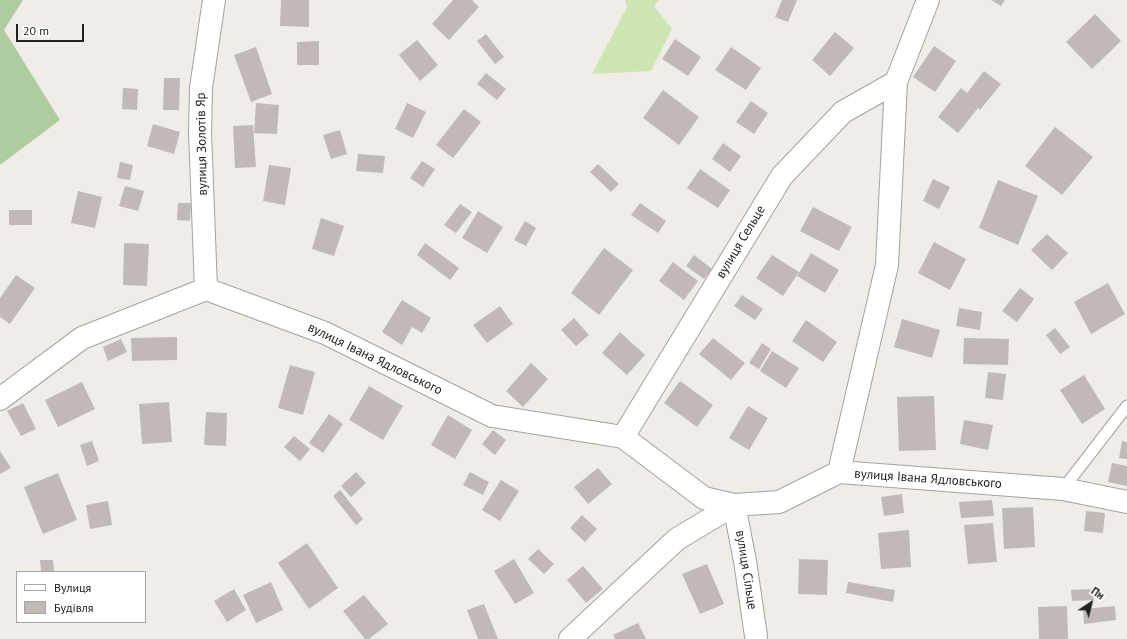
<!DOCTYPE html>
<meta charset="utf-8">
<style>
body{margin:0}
#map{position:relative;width:1127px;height:639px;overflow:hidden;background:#f0ede8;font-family:"PT Sans",sans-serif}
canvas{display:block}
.legend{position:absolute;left:16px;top:571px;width:130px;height:52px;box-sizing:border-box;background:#fff;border:1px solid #a6a6a6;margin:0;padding:5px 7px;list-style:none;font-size:12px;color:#212121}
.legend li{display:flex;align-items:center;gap:8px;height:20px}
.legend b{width:20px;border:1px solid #a6a6a6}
.north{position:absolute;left:1071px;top:583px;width:40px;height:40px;-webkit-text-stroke:3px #fff;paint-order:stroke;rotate:35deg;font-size:11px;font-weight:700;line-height:16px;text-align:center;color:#212121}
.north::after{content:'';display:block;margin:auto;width:14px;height:18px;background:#212121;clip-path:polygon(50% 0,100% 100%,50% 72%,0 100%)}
.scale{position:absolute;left:16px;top:24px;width:68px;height:18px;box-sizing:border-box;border:2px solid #212121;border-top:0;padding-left:5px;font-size:12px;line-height:14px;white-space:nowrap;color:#212121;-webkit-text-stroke:3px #fff;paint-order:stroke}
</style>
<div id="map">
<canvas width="1127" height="639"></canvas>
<ul class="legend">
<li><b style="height:5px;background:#fff"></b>Вулиця</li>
<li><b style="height:11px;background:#c0b9b5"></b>Будівля</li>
</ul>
<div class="north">Пн</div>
<div class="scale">20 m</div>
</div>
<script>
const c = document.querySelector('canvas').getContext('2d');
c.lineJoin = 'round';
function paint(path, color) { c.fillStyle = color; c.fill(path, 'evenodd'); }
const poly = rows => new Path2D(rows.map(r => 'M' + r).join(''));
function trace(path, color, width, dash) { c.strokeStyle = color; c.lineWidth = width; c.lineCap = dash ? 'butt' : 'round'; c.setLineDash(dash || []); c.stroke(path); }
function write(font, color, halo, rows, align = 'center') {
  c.font = font + ' "PT Sans",sans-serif'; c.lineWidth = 3; c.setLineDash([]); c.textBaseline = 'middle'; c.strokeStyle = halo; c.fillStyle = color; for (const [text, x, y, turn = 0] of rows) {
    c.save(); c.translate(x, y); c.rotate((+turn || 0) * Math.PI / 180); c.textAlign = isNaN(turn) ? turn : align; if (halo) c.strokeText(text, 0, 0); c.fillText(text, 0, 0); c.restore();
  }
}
paint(poly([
 [625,0,659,0,654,6,672,29,651,71,592,74,627,7]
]), '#cde5b3');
paint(poly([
 [0,0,23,0,4,30,60,120,0,165]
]), '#aecca0');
paint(poly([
 [281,0,309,0,309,27,280,26],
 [453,0,472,0,479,7,449,40,432,24],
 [782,0,797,0,788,22,775,17],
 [991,0,1005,0,1001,6],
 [1095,14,1121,41,1092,69,1066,42],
 [835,32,854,48,830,76,812,60],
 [486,34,504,57,495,64,477,41],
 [675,39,701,57,688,76,662,59],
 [417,40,438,65,420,81,399,55],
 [319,41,319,65,297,65,297,42],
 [934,46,956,61,935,92,913,77],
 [256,47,272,94,251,102,234,55],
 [731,47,761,68,746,90,715,70],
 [984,71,1001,84,980,110,978,108,958,133,938,117,961,88,967,93],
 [486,73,506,89,497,100,477,84],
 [164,78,180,78,179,110,163,110],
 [123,88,138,89,137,110,122,109],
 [663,90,699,117,679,145,643,118],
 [751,101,768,113,754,134,736,122],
 [256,103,279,105,277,134,254,133],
 [407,103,426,112,413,138,395,129],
 [464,109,481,122,453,158,436,145],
 [153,124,180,132,174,154,147,146],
 [253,125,256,167,235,168,233,126],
 [1055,127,1093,157,1062,195,1025,166],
 [340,130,347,154,331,159,323,135],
 [723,143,741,156,730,172,712,159],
 [358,154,385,156,383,173,356,171],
 [422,161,435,169,423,187,410,178],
 [120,162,133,165,130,180,117,178],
 [598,164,619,184,611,192,590,172],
 [269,165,291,168,285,205,263,201],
 [700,169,730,190,718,208,687,188],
 [933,179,950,187,939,209,923,201],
 [998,180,1038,196,1018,245,979,228],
 [125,186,144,191,138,211,119,206],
 [78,191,102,197,95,228,71,223],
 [178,203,191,203,190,221,177,220],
 [640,203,666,221,658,233,631,215],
 [460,204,472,212,456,233,444,225],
 [813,207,852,227,839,251,800,231],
 [9,210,32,210,32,225,9,225],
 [478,211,503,227,487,253,462,238],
 [321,218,344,226,334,256,312,249],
 [525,221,536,228,526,246,514,240],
 [1047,234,1068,253,1052,270,1031,250],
 [934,242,966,259,950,290,918,273],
 [124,243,149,244,147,286,123,285],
 [425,243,459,268,450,280,417,255],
 [604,248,633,270,599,315,571,293],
 [811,253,839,270,825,293,797,276],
 [694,255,712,269,704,279,686,266],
 [772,255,799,272,783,296,756,278],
 [673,262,698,281,684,300,659,281],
 [16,275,35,288,10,324,0,317,0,298],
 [1108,283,1125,314,1091,334,1074,302],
 [1020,288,1034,299,1017,322,1002,311],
 [742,295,763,309,755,320,734,306],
 [402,300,431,318,422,333,412,327,402,345,382,332],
 [500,306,513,324,487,343,473,325],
 [959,308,982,312,980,330,956,326],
 [574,318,589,335,576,346,561,330],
 [902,319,940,330,932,358,894,347],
 [806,320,837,342,823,362,792,341],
 [1055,328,1070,347,1060,354,1046,335],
 [620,332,645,355,627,375,602,353],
 [177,337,177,360,132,361,131,338],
 [713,338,745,363,731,380,699,354],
 [964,338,1009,339,1008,365,963,364],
 [121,339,127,352,108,361,103,347],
 [762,343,771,349,759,369,749,363],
 [772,351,799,368,786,388,760,371],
 [531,363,548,379,523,407,506,391],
 [290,365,315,372,303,415,278,408],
 [988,372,1006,374,1003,400,985,398],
 [1084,375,1105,409,1082,424,1060,390],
 [680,381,713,405,697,427,664,403],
 [82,382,95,409,58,427,45,400],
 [369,386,403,406,383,440,349,420],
 [934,396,936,450,899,451,897,397],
 [169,402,172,442,142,444,139,404],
 [23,403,36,429,21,436,7,411],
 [748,406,768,418,749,450,729,438],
 [206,412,227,413,226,446,204,445],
 [329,414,343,424,323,453,309,443],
 [448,415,472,430,455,459,431,445],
 [964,420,993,425,988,450,960,444],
 [493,430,506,440,495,455,482,444],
 [294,436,310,449,300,461,284,447],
 [92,441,99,461,87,466,80,445],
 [1122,441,1127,442,1127,459,1119,458],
 [0,451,11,468,0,474],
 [1112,463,1127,466,1127,486,1108,482],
 [598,468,612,484,588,504,574,487],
 [356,472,366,483,351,497,341,486],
 [470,472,489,482,483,495,463,485],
 [58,473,77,520,43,534,24,487],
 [501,480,519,491,500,521,482,510],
 [340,490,363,519,356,525,333,496],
 [902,494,904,513,884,516,881,497],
 [992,500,994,516,961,518,959,502],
 [108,501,112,525,90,529,86,505],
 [1033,507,1035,547,1004,549,1002,508],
 [1086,511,1105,513,1103,533,1084,531],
 [582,515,597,529,585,542,570,528],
 [993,523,997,562,968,564,964,525],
 [909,530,911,567,881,569,878,533],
 [307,543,338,588,309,609,278,563],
 [538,549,554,564,544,574,528,559],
 [514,559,534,593,515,604,494,571],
 [799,559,828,560,827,595,798,594],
 [40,560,53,560,54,572,41,572],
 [707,564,724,604,700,614,682,574],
 [583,566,603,589,586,603,567,580],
 [271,582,283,610,256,623,243,595],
 [848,582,895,590,893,602,846,593],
 [234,589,246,610,227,622,214,601],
 [1093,589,1094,600,1072,601,1071,590],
 [364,595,388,624,369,639,365,639,343,611],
 [484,604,498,639,478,639,467,610],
 [1067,606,1068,639,1039,639,1038,607],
 [1115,606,1116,620,1084,624,1083,609],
 [638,623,646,639,615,639,613,635]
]), '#c0b9b5');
const service = poly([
 [1063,489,1127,406]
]);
const minor = poly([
 [206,289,200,132,201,88,214,0],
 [0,399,82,338,206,289,325,333,492,416,623,437,704,498,734,505,779,502,839,472,1063,489,1127,502],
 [623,437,782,176,843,112,896,82,928,0],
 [839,472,887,265,896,82],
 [734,505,745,561,756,636],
 [570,639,677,539,734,505]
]);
trace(service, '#a2a2a2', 13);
trace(minor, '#a2a2a2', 24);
trace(service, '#fff', 11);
trace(minor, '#fff', 22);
write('13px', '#212121', '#fff', [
 ["вулиця Золотів Яр",202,144,-91],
 ["вулиця Сельце",741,242,-59],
 ["вулиця Івана Ядловського",375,359,26],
 ["вулиця Івана Ядловського",928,479,4],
 ["вулиця Сільце",746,570,81]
]);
</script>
